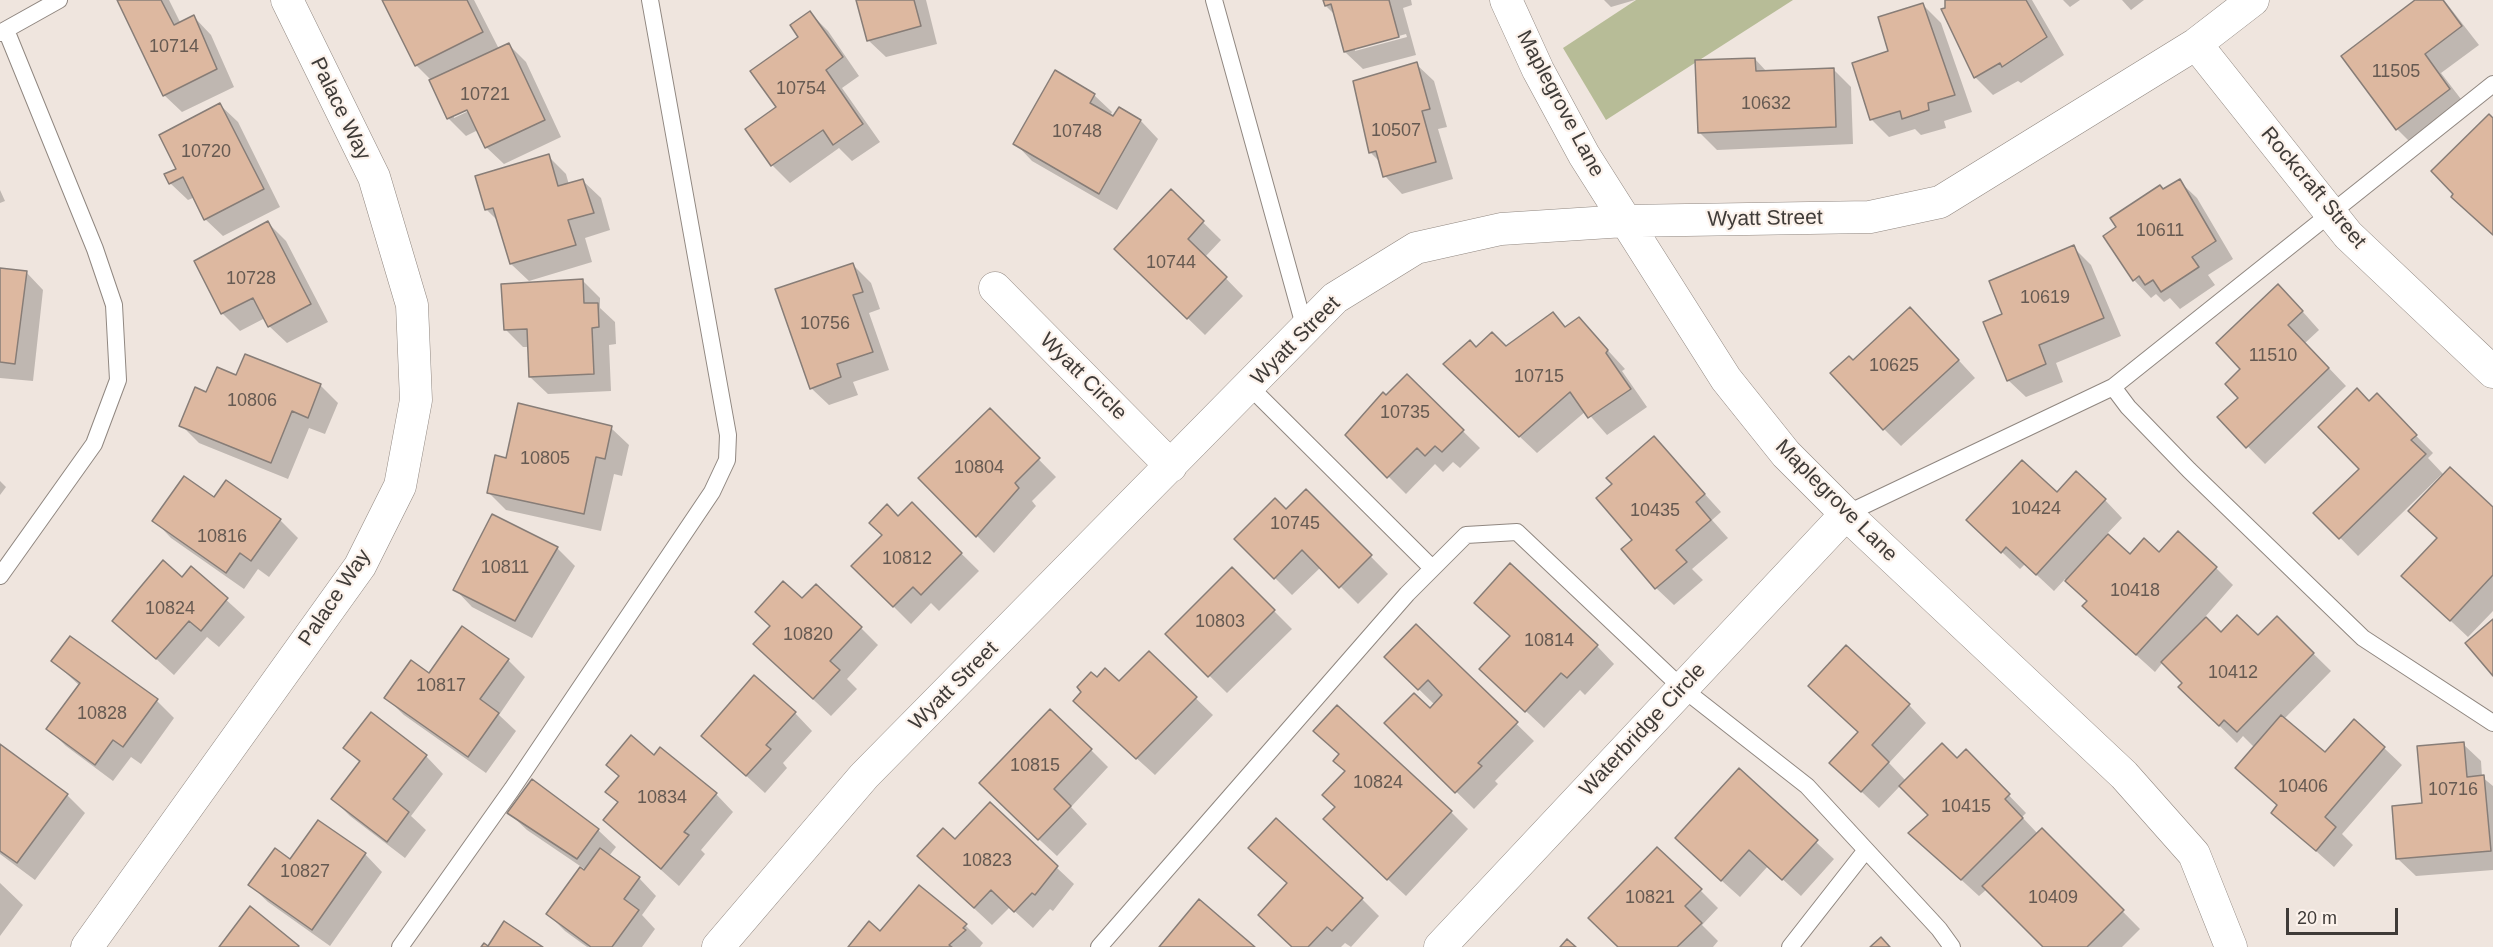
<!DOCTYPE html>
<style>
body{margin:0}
#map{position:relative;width:2493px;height:947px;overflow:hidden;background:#efe5de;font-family:Helvetica,sans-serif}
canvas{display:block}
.scale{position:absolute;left:2286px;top:908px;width:112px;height:27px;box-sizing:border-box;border:3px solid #3f3b38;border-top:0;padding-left:8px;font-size:18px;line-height:21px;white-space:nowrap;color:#3f3b38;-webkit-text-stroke:4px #fcf2eb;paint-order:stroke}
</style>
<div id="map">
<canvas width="2493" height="947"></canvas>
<div class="scale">20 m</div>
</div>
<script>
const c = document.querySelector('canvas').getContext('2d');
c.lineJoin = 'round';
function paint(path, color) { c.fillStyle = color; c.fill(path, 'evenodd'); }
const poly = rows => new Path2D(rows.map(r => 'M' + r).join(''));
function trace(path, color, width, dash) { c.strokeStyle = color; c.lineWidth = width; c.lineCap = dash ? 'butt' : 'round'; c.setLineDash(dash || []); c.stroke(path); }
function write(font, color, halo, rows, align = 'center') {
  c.font = font + ' Helvetica,sans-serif'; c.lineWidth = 4.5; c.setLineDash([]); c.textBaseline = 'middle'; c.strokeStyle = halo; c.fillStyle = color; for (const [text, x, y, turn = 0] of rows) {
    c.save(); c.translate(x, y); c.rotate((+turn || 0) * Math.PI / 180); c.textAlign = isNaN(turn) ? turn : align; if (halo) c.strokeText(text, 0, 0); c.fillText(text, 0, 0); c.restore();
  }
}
paint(poly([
 [1636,0,1793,0,1606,120,1563,48]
]), '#b7bc97');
paint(poly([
 [118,0,169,0,181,24,194,17,211,35,234,87,182,112,164,95],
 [384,0,474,0,499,49,509,45,526,62,561,137,504,164,486,147,478,130,466,136,448,118,432,81,416,65],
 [473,105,475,108,454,118,454,114],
 [858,0,926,0,937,44,886,57,868,40],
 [1325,0,1411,0,1412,5,1403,8,1416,55,1363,69,1345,52,1335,15,1326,6],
 [1406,34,1407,37,1355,51,1355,48],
 [1604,0,1635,0,1611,7],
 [1946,0,2032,0,2064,55,2021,83,2018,81,1993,95,1975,77,1946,9],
 [2063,0,2080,0,2070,7],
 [2122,0,2144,0,2131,10],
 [2419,0,2444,0,2479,45,2441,73,2467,107,2414,146,2397,129],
 [1923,5,1941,23,1972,112,1944,121,1946,128,1921,135,1915,129,1889,137,1871,119,1890,52],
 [810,13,828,31,859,76,842,88,880,142,852,161,839,148,790,183,772,165,747,130,778,108],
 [1755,59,1767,72,1833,69,1851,87,1853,144,1717,150,1700,133],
 [1416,64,1434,81,1447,127,1438,129,1453,179,1402,194,1385,176,1381,163,1371,153,1354,82],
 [1094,95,1112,112,1110,116,1114,118,1119,109,1141,121,1158,139,1117,210,1032,161,1015,143],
 [220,105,238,122,280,207,223,236,205,219,195,197,188,200,170,183],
 [548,156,566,174,569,185,583,181,601,198,610,230,585,238,592,262,529,281,511,264,498,221,486,209],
 [2179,181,2197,198,2233,259,2208,275,2215,285,2180,309,2170,298,2164,302,2156,294,2151,298,2134,280,2105,236],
 [0,190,5,201,0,203],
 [1171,191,1221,240,1205,257,1243,296,1205,335,1134,266],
 [268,223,286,241,328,322,287,343,269,326,265,318,240,331,222,313],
 [2073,247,2091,265,2121,336,2056,363,2063,382,2026,397,2008,380,2004,315],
 [853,265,871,283,880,309,869,313,889,370,853,382,858,395,829,405,811,388],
 [0,269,26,272,43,290,33,381,0,378],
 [582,280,600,298,600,308,615,322,616,344,609,345,611,391,548,394,530,377,529,347,523,347,505,329],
 [2295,303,2319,330,2305,343,2346,386,2265,464,2219,417,2240,398,2243,370],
 [1552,314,1566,328,1579,319,1625,369,1622,371,1647,407,1607,435,1586,411,1537,453,1462,382],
 [1928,327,1975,378,1901,446,1884,429,1853,362],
 [1407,376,1480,448,1460,468,1453,462,1443,472,1435,464,1406,494,1347,435],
 [237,377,320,385,338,403,325,434,309,428,288,479,199,443,181,425,207,394],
 [2377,396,2433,453,2428,458,2444,475,2493,509,2493,611,2468,637,2421,593,2439,539,2443,477,2441,475,2358,556,2316,513,2361,469,2370,403],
 [990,410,1056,477,1032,501,1036,506,994,553,920,478],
 [611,428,629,445,622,476,614,474,601,531,506,510,489,493,507,460],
 [1654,438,1721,512,1712,520,1728,538,1692,569,1703,580,1674,605,1656,588,1635,540,1614,484],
 [0,481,6,487,0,495],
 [226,482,280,520,298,538,269,577,258,569,244,589,171,538,154,520,214,499],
 [1306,491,1388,574,1358,604,1321,567,1292,595,1236,539,1286,511],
 [2057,494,2105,500,2122,518,2106,535,2130,556,2159,554,2216,568,2233,585,2205,617,2221,634,2258,638,2277,618,2331,671,2284,719,2325,755,2384,748,2402,765,2342,834,2353,845,2334,867,2273,813,2278,806,2237,768,2255,748,2243,736,2237,743,2180,687,2183,683,2163,662,2155,672,2102,624,2088,602,2065,579,2054,591,2025,564,2020,569,1986,537],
 [912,505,979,571,939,611,931,603,911,624,853,566],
 [557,548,575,566,532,638,472,607,455,589],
 [191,568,245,617,219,647,207,637,174,675,114,621,182,579],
 [1232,569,1292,629,1227,693,1167,634],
 [802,601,861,628,878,645,847,679,857,689,831,716,773,662],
 [1416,626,1534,741,1495,781,1498,784,1474,809,1386,723,1430,710,1435,705,1386,657],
 [1597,646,1614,664,1585,695,1580,690,1544,728,1499,686],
 [1149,653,1213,715,1155,775,1092,718,1097,679,1119,683],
 [508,660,525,677,499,715,516,731,486,773,404,715,386,698,430,675],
 [53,661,157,701,174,718,141,764,131,757,113,781,66,746,48,729,80,686],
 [1909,705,1926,723,1889,763,1906,781,1957,760,1966,751,2026,813,2022,817,2038,834,2042,830,2140,929,2122,947,2045,947,1987,889,1979,896,1910,833,1930,815,1901,785,1879,808,1831,763],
 [795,713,812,731,783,763,787,768,765,793,703,736],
 [2463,744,2481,761,2482,777,2493,786,2493,870,2416,876,2398,859,2424,805],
 [0,746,67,795,85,813,35,880,0,854],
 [345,748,426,756,443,774,411,816,426,830,405,858,350,816,333,799,360,763],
 [1333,749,1451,812,1468,829,1406,896,1342,837,1336,807,1347,772,1340,755],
 [1091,750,1108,767,1071,807,1087,824,1057,856,998,801],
 [654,757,716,794,733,812,701,850,705,854,679,886,605,820,619,804,608,792],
 [1739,770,1834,859,1801,896,1768,866,1740,897,1694,856],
 [509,813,598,830,616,847,609,856,639,878,656,896,642,915,655,929,642,947,587,947,565,931,548,914,586,870,527,830],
 [955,841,1056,867,1074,884,1053,911,1050,909,1033,928,1010,907,992,925,936,873],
 [365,854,382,872,330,946,268,902,250,885,290,861],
 [1268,866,1362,899,1379,916,1351,947,1345,943,1341,947,1293,947,1288,884],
 [0,883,23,905,0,936],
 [919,887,966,926,983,943,980,947,849,947,880,933],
 [1700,890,1718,908,1702,925,1718,941,1713,947,1619,947]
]), '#0003');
const building = poly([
 [117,0,161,0,174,25,194,15,217,69,163,96,117,0],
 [382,0,467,0,483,32,415,66,382,0],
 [856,0,914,0,921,26,867,41,856,0],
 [1323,0,1389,0,1399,37,1344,52,1331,4,1325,6,1323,0],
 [1945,0,2026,0,2047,37,2002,67,2000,63,1974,78,1941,9,1945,8,1945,0],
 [2415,0,2443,0,2462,26,2425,54,2450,89,2396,130,2341,56,2415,0],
 [1923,3,1955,95,1928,103,1929,110,1902,119,1900,111,1870,120,1852,63,1888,51,1878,17,1923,3],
 [810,11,843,57,826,70,863,124,833,145,823,130,771,166,745,129,776,107,750,71,798,37,790,25,810,11],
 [509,43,545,120,485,148,467,110,447,119,429,80,509,43],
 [1755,58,1756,71,1834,68,1836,127,1698,133,1695,60,1755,58],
 [1417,62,1430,109,1422,111,1436,162,1383,177,1376,151,1369,153,1353,81,1417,62],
 [1055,70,1095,94,1090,103,1113,116,1119,107,1141,120,1099,194,1013,144,1055,70],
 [220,103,264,189,204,220,183,177,169,184,164,174,176,169,159,135,220,103],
 [2489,114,2493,118,2493,235,2451,197,2453,194,2431,171,2489,114],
 [549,154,558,186,583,179,594,213,568,220,576,245,510,264,493,208,485,210,475,176,549,154],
 [2180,179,2216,241,2192,257,2199,267,2161,292,2153,280,2145,285,2139,276,2133,281,2103,236,2116,227,2110,218,2160,185,2163,189,2180,179],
 [1171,189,1204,221,1188,239,1227,277,1187,319,1114,249,1171,189],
 [268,221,311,304,268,327,253,298,221,314,194,261,268,221],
 [2074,245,2104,318,2039,345,2046,364,2007,381,1983,322,2002,314,1989,281,2074,245],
 [853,263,863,292,853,295,873,352,837,364,841,377,810,389,775,289,853,263],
 [0,268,27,271,15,364,0,362,0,268],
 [583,279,584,303,598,303,599,327,592,328,594,374,529,377,527,329,504,330,501,284,583,279],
 [2278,284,2303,311,2288,325,2329,368,2246,448,2217,417,2238,398,2225,384,2240,369,2216,343,2278,284],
 [1910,307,1959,360,1883,430,1830,373,1849,356,1853,360,1910,307],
 [1553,312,1565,327,1579,317,1608,350,1606,353,1631,389,1588,418,1570,392,1519,437,1443,364,1470,340,1476,347,1492,332,1506,346,1553,312],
 [245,354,321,384,308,418,292,411,271,463,179,426,195,387,206,392,217,367,236,375,245,354],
 [1407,374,1464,430,1442,452,1435,446,1425,456,1417,448,1387,478,1345,435,1383,392,1386,395,1407,374],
 [2357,388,2369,401,2377,393,2417,435,2411,440,2426,454,2339,539,2313,513,2359,469,2318,427,2357,388],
 [518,403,612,426,605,459,596,457,584,514,487,493,495,455,506,458,518,403],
 [990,408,1040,458,1015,483,1019,488,976,537,918,478,990,408],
 [1654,436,1705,494,1696,502,1711,520,1676,550,1687,562,1655,589,1621,549,1632,540,1596,498,1612,484,1606,478,1654,436],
 [2022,460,2057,492,2076,471,2106,499,2036,575,2006,547,2001,553,1966,520,2022,460],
 [2450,467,2493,507,2493,575,2450,621,2401,576,2437,538,2408,511,2450,467],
 [184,476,214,497,226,480,281,519,251,561,240,553,226,573,152,521,184,476],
 [1306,489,1372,555,1339,588,1302,550,1274,579,1234,539,1275,498,1286,509,1306,489],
 [912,502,962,553,921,595,913,587,893,607,851,566,882,535,869,523,887,504,898,516,912,502],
 [492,514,558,547,515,621,453,590,492,514],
 [2178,531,2217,567,2136,655,2082,606,2087,601,2065,581,2108,534,2130,554,2144,538,2159,552,2178,531],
 [163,560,182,577,191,566,228,598,201,631,189,621,156,659,112,621,163,560],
 [1510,563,1598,645,1567,678,1561,673,1525,712,1479,669,1510,636,1474,603,1510,563],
 [1232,567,1275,610,1208,677,1165,634,1232,567],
 [783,581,802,598,816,584,862,627,830,661,840,670,813,699,753,644,770,626,755,612,783,581],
 [2237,615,2258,635,2277,616,2314,653,2237,732,2224,720,2219,726,2178,687,2182,683,2161,662,2206,617,2221,632,2237,615],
 [2493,619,2493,676,2465,643,2493,619],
 [1416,624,1518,722,1478,763,1482,766,1455,793,1384,723,1414,693,1430,708,1442,695,1428,680,1418,690,1384,657,1416,624],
 [462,626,509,659,480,699,499,713,468,757,384,698,411,660,429,673,462,626],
 [70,636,158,699,123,747,113,740,95,765,46,729,80,683,51,661,70,636],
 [1846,645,1910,704,1872,745,1889,762,1861,792,1829,763,1858,732,1808,686,1846,645],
 [1149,651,1197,697,1136,759,1073,701,1081,692,1077,687,1091,672,1097,677,1105,668,1119,681,1149,651],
 [754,675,796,712,766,745,771,749,746,776,701,736,754,675],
 [1337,705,1452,811,1387,880,1323,819,1335,807,1322,795,1345,771,1333,761,1339,754,1313,731,1337,705],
 [1050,709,1092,749,1054,789,1071,806,1038,840,979,783,1050,709],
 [371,712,427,755,393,799,409,812,387,842,331,799,360,761,343,748,371,712],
 [2281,715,2325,752,2354,719,2385,747,2325,817,2336,827,2316,851,2271,813,2277,805,2235,768,2281,715],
 [631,735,654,755,660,747,717,793,684,832,689,835,661,869,603,820,618,802,605,792,619,776,606,765,631,735],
 [2464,742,2467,777,2484,775,2491,851,2396,859,2392,806,2422,803,2417,746,2464,742],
 [1942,743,1957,758,1966,749,2010,794,2005,799,2023,818,1961,880,1908,833,1928,815,1899,786,1942,743],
 [0,744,68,794,17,863,0,851,0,744],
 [1739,768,1818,840,1782,880,1749,850,1721,881,1675,838,1739,768],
 [532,779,599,829,577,859,507,813,532,779],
 [990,802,1058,866,1035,895,1032,893,1014,912,991,890,974,908,917,856,943,828,955,839,990,802],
 [1276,818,1363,898,1332,931,1327,927,1308,947,1292,947,1258,915,1287,883,1248,848,1276,818],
 [318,820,366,853,312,930,248,885,275,848,290,859,318,820],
 [2042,828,2124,910,2087,947,2043,947,1982,886,2042,828],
 [1657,847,1702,889,1685,906,1702,923,1677,947,1618,947,1588,918,1657,847],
 [600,848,640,877,624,899,639,910,612,947,591,947,546,914,580,867,584,870,600,848],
 [919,885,967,924,963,928,966,930,949,945,952,947,848,947,869,921,880,931,919,885],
 [1199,899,1255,947,1159,947,1199,899],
 [250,906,299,946,298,947,219,947,250,906],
 [504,921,543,947,481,947,484,943,488,946,504,921],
 [1881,937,1890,947,1870,947,1881,937],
 [1567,939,1576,947,1560,947,1567,939]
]);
paint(building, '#ddb8a0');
trace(building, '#877d77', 1.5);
const service = poly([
 [1214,0,1305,329],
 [0,33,59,0],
 [1249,386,1432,568],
 [2113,387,2128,407,2189,470,2363,638,2493,723],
 [1846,514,2113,387,2493,84],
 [0,576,94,444,118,380,114,305,95,249,6,30],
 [400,947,512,789,712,492,727,460,728,435,650,0],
 [1099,947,1407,594,1466,535,1517,532,1682,688,1807,786,1939,929,1952,947],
 [1790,947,1866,850]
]);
const minor = poly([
 [1506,0,1538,70,1584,155,1726,379,1786,454,1846,514,2124,775,2194,854,2231,947],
 [2196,44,2348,235,2493,372],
 [995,288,1171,466],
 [87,947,360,566,400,486,416,400,412,305,374,177,287,0],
 [718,947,864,776,1335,298,1416,248,1501,229,1625,221,1870,217,1940,202,2196,44,2253,0],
 [1440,947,1846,514]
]);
trace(service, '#908780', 18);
trace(minor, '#908780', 33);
trace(service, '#fff', 16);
trace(minor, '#fff', 32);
write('18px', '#665a52', null, [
 ["10714",174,47],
 ["11505",2396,72],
 ["10754",801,89],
 ["10721",485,95],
 ["10632",1766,104],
 ["10507",1396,131],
 ["10748",1077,132],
 ["10720",206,152],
 ["10611",2160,231],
 ["10744",1171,263],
 ["10728",251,279],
 ["10619",2045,298],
 ["10756",825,324],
 ["11510",2273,356],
 ["10625",1894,366],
 ["10715",1539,377],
 ["10806",252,401],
 ["10735",1405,413],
 ["10805",545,459],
 ["10804",979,468],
 ["10424",2036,509],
 ["10435",1655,511],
 ["10745",1295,524],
 ["10816",222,537],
 ["10812",907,559],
 ["10811",505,568],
 ["10418",2135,591],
 ["10824",170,609],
 ["10803",1220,622],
 ["10820",808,635],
 ["10814",1549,641],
 ["10412",2233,673],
 ["10817",441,686],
 ["10828",102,714],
 ["10815",1035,766],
 ["10824",1378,783],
 ["10406",2303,787],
 ["10716",2453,790],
 ["10834",662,798],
 ["10415",1966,807],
 ["10823",987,861],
 ["10827",305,872],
 ["10821",1650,898],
 ["10409",2053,898]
]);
write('21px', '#3f3b38', '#fcf2eb', [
 ["Maplegrove Lane",1560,104,62],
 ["Palace Way",340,109,64],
 ["Rockcraft Street",2313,188,50],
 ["Wyatt Street",1765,219,-1],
 ["Wyatt Street",1296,341,-45],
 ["Wyatt Circle",1083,377,45],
 ["Maplegrove Lane",1836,501,45],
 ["Palace Way",335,598,-56],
 ["Wyatt Street",954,686,-45],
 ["Waterbridge Circle",1643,730,-47]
]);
</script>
